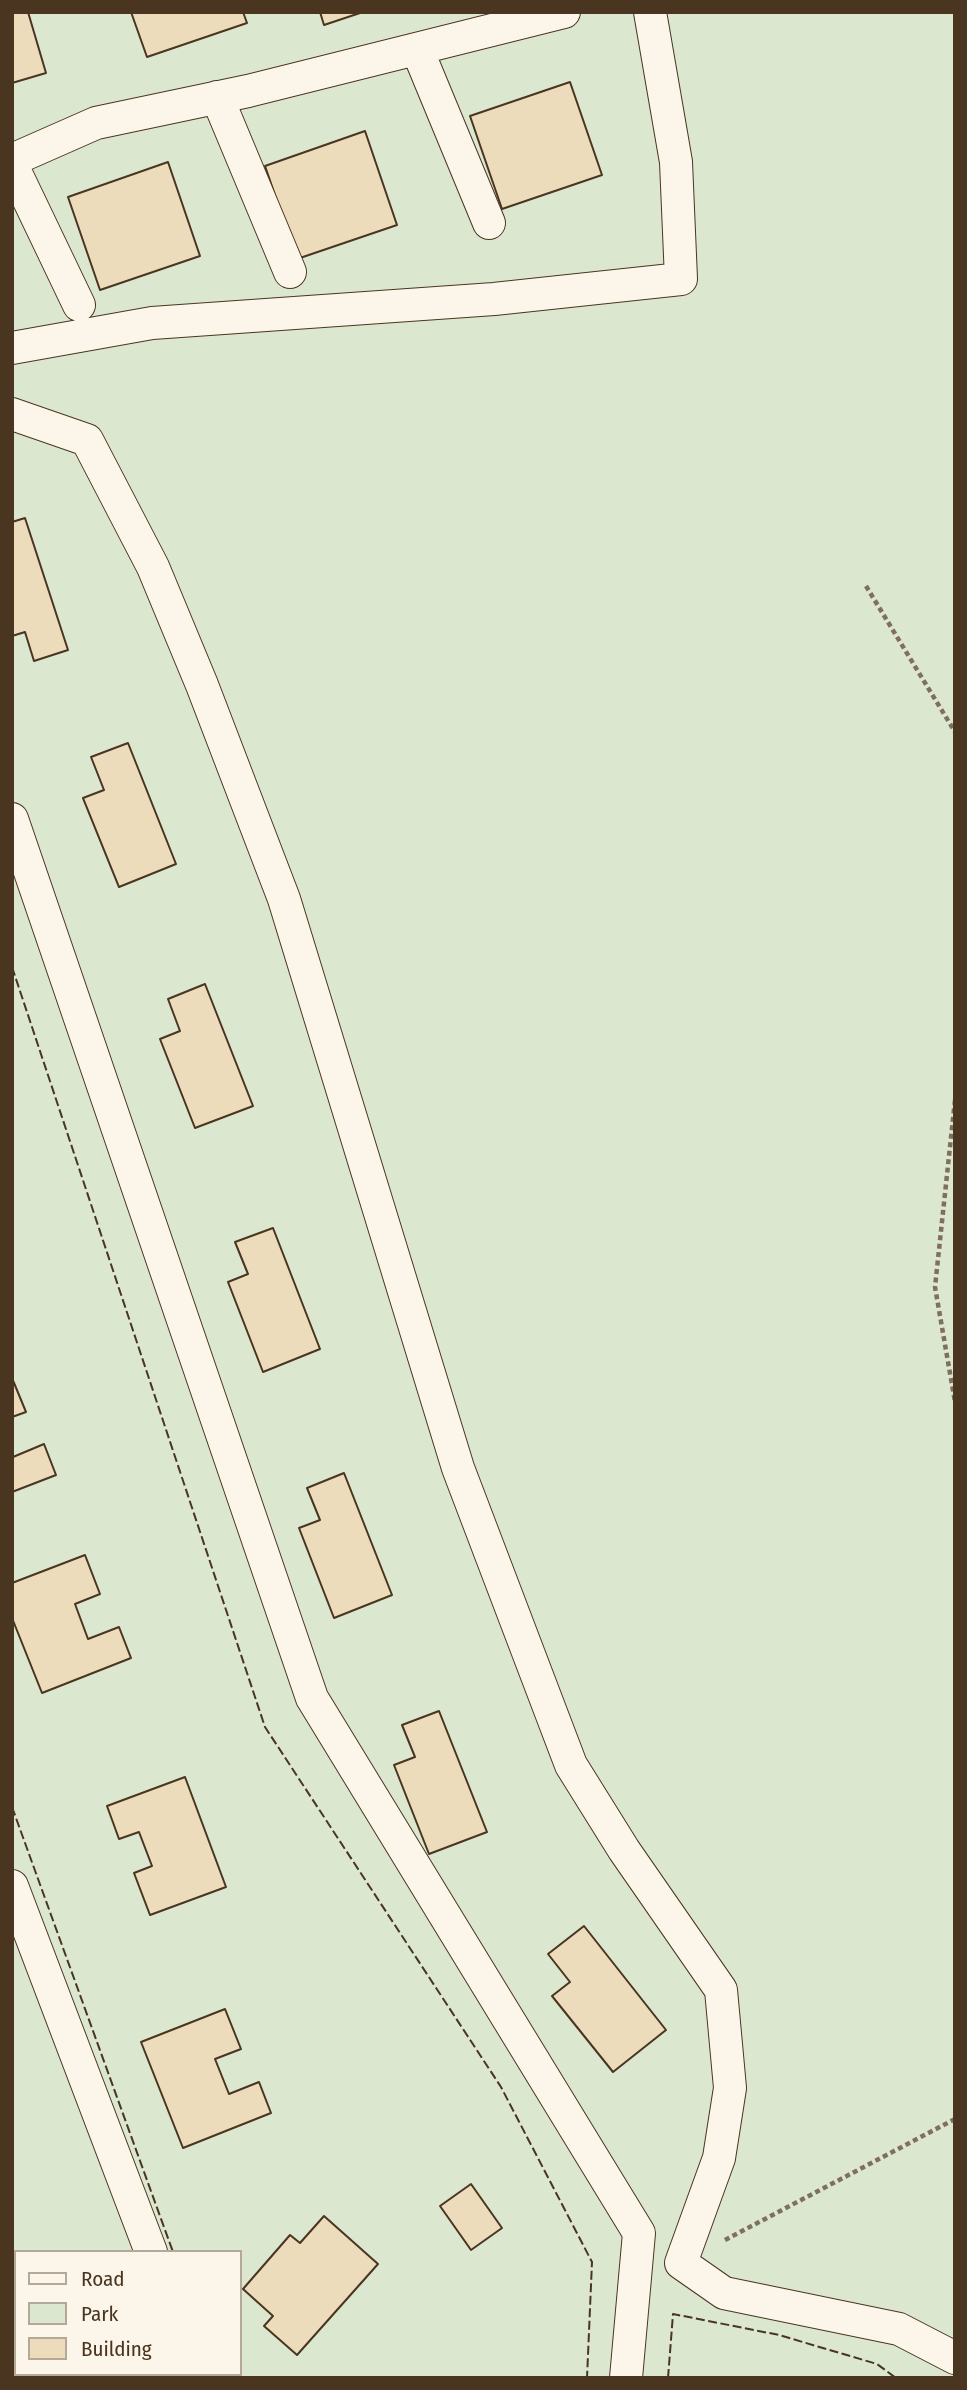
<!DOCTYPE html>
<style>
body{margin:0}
#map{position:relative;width:967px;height:2390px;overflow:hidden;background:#fbf6e9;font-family:"Fira Sans Condensed",sans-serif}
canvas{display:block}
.frame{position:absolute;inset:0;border:14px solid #4a3520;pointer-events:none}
.legend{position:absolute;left:14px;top:2250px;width:228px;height:126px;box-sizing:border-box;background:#fbf6e9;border:2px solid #b4a999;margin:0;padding:9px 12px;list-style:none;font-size:21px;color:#4a3520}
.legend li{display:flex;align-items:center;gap:14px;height:35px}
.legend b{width:35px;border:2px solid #b4a999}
</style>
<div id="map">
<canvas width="967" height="2390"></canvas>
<div class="frame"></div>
<ul class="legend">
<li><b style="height:9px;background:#fbf6e9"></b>Road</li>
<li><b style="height:19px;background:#dce7d0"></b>Park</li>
<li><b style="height:19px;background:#ecdcbc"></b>Building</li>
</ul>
</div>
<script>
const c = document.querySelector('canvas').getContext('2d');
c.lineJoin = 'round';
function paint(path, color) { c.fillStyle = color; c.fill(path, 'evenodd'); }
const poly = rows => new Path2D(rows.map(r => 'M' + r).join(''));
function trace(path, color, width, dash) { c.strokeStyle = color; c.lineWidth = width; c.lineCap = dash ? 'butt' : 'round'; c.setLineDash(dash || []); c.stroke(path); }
const green = poly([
 [12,12,955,12,955,2378,12,2378,12,12],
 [16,2252,240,2252,240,2374,16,2374,16,2252]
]);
paint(green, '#dce7d0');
trace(green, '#887966', 2);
const building = poly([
 [12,12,28,12,46,73,12,83,12,12],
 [131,12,243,12,247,23,147,57,131,12],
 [320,12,363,12,324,25,320,12],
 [570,82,602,175,502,209,470,116,570,82],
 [365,131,397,225,297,259,265,166,365,131],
 [168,162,200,256,100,290,68,197,168,162],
 [25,518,68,650,34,661,25,632,12,636,12,522,25,518],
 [128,743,176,864,119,887,83,798,104,790,91,757,128,743],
 [205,984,253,1106,195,1128,160,1039,180,1031,168,999,205,984],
 [273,1228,320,1349,263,1372,228,1282,248,1274,235,1242,273,1228],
 [12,1378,26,1412,12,1417,12,1378],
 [44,1444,56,1475,12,1492,12,1454,13,1457,44,1444],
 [344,1473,392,1595,334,1618,299,1528,320,1520,307,1488,344,1473],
 [85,1555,100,1594,75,1604,88,1639,119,1627,131,1658,42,1693,12,1618,12,1583,85,1555],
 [439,1711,487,1832,429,1854,394,1765,415,1757,402,1725,439,1711],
 [185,1777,226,1887,150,1915,134,1873,152,1866,139,1832,119,1839,107,1806,185,1777],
 [584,1926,666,2030,613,2072,552,1996,570,1982,548,1954,584,1926],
 [225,2009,241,2049,215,2059,229,2094,259,2082,271,2113,183,2148,141,2042,225,2009],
 [471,2184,502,2228,471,2250,440,2206,471,2184],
 [324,2216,378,2264,297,2355,264,2326,273,2316,243,2289,290,2235,300,2243,324,2216]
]);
paint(building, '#ecdcbc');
trace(building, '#4a3520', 2);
const street = poly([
 [417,49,489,223],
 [217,97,290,272],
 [12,160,96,123,248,91,564,12],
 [12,165,79,305],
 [12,348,152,323,494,299,681,279,676,162,650,12],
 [12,414,87,440,153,567,202,685,284,899,458,1468,571,1765,624,1850,721,1990,730,2088,719,2158,681,2263,724,2293,899,2329,955,2358],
 [12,819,312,1698,639,2233,626,2378],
 [12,1886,151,2252],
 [197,2374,198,2378]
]);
trace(street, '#4a3520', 34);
trace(poly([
 [866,586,955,732],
 [955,1100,935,1287,955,1402],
 [725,2240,955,2119]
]), '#7f6f5c', 4.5, [5, 3.5]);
trace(street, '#fbf6e9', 32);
trace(poly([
 [12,967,265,1727,501,2087,592,2262,587,2378],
 [12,1807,173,2252],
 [218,2374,220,2378],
 [668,2378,673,2314,779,2335,877,2364,896,2378]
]), '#4a3520', 2, [9, 3.5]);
</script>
